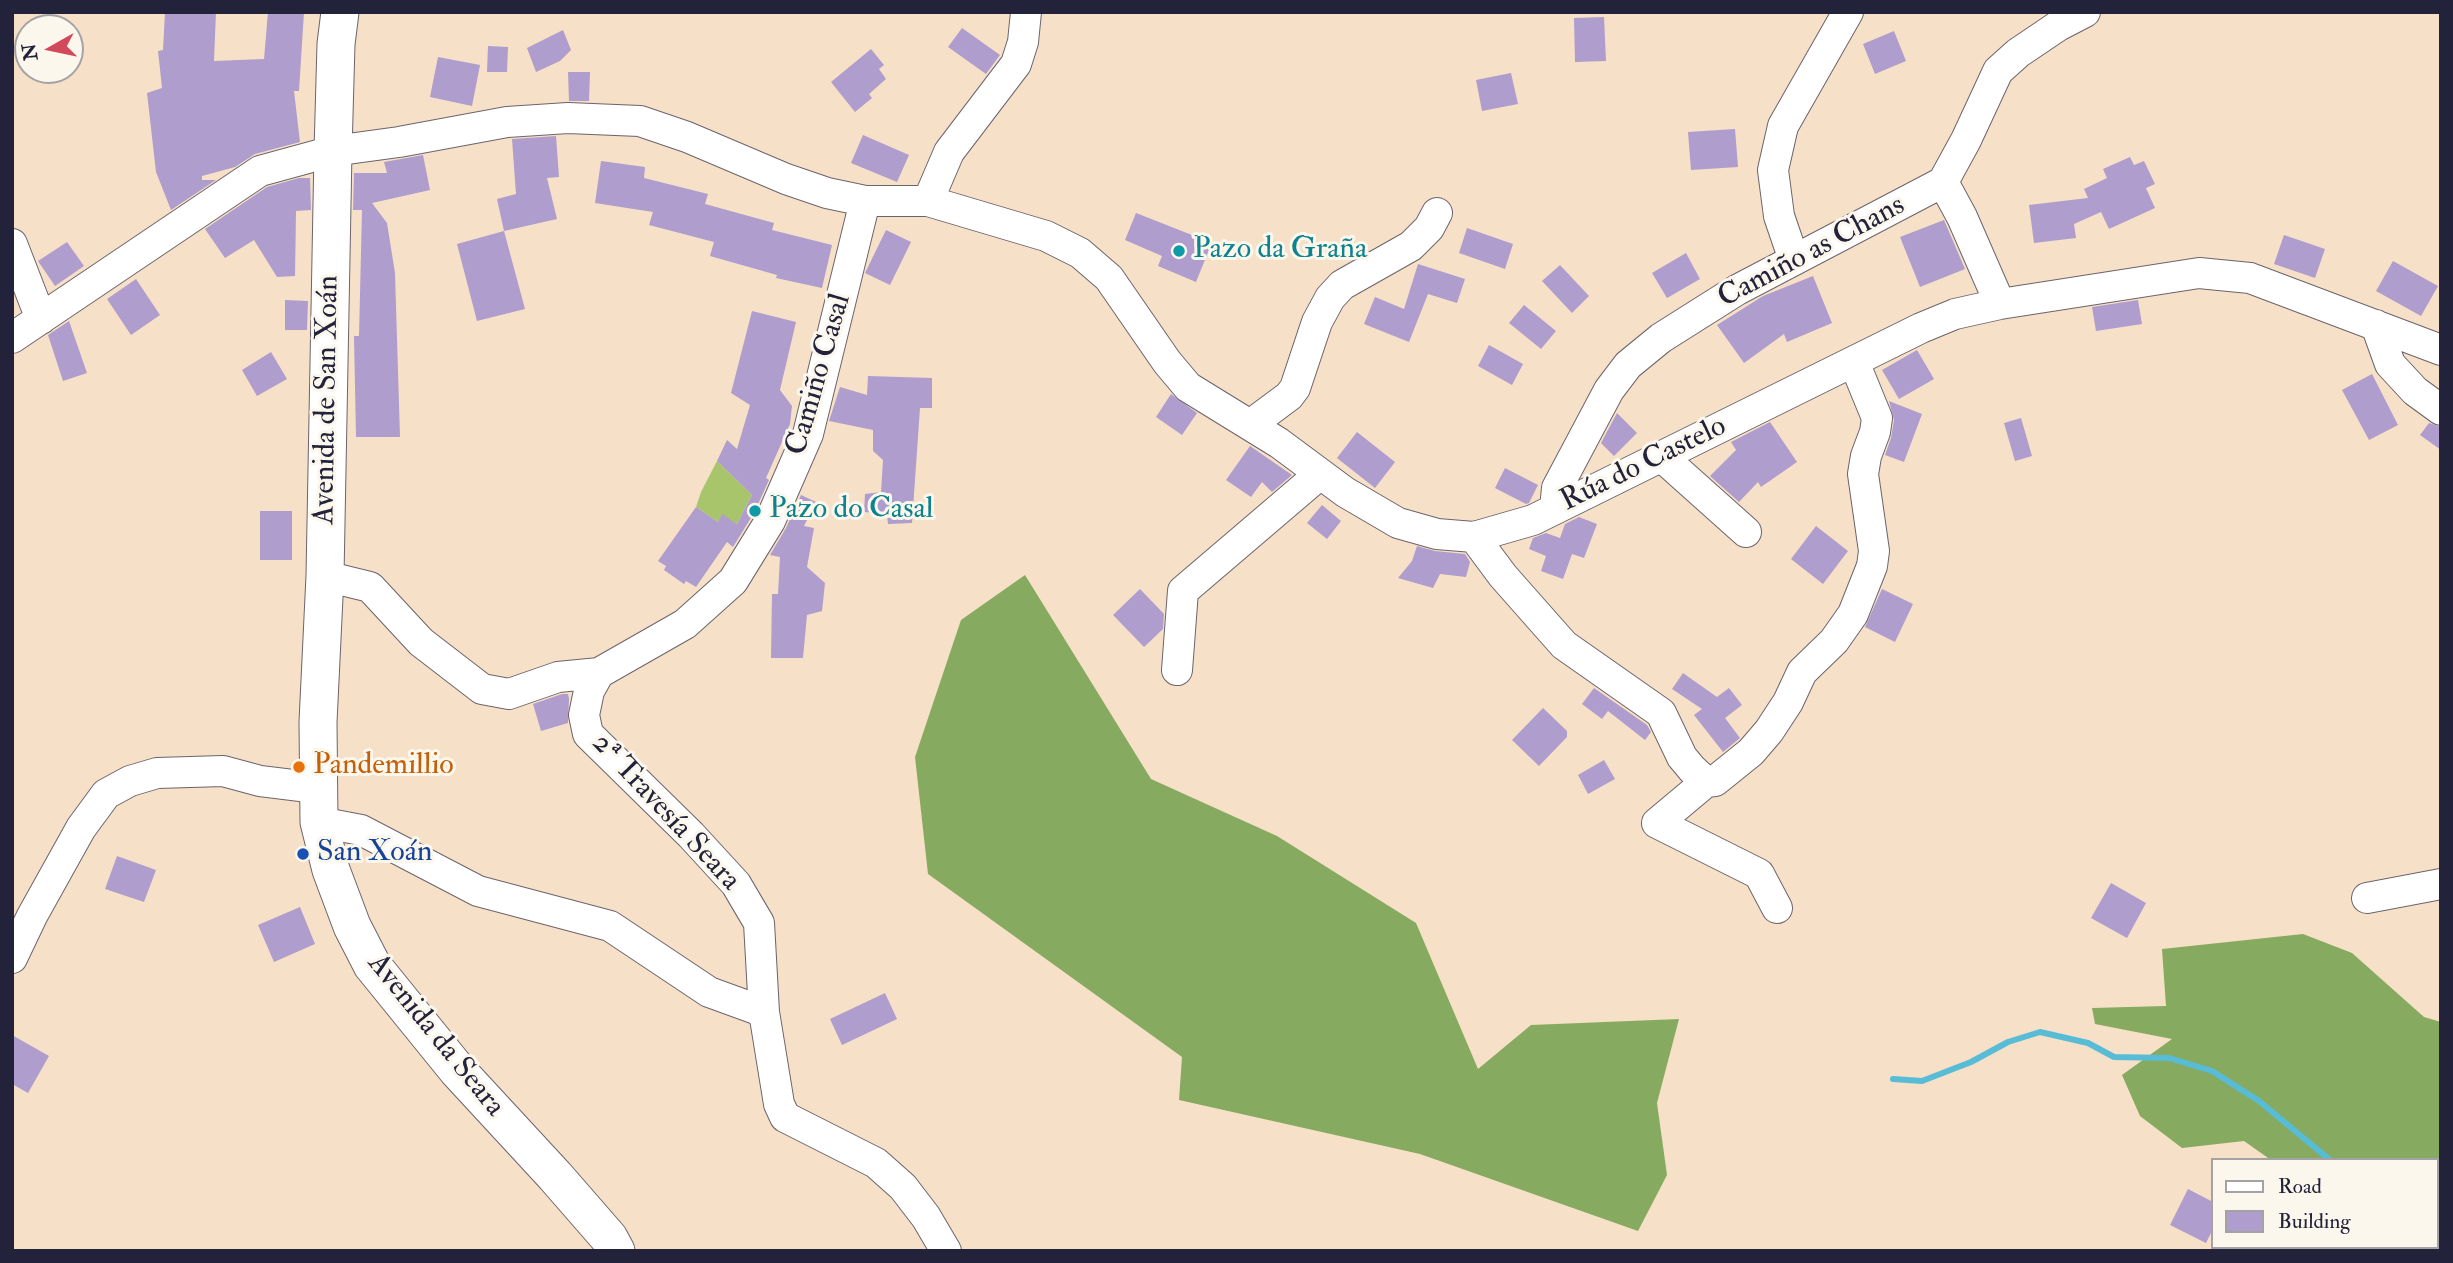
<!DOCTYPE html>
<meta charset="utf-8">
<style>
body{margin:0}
#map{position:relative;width:2453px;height:1263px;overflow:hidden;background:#f6e0c7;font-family:"IM FELL Double Pica",serif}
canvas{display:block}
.frame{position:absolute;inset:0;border:14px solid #22223b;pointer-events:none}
.legend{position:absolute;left:2211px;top:1158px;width:228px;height:91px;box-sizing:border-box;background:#fbf7ec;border:2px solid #a4a2a5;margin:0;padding:9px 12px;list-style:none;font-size:21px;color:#22223b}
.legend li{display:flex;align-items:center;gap:14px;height:35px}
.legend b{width:35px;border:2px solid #a4a2a5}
.north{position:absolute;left:14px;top:14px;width:70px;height:70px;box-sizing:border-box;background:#fbf7ec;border:2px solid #a4a2a5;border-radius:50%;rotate:261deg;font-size:19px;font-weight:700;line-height:28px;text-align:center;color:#22223b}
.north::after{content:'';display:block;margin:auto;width:24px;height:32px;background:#d1495b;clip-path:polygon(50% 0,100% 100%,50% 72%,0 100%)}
</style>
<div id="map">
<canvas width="2453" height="1263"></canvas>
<div class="frame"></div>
<ul class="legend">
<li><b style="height:9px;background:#fff"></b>Road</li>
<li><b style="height:19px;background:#ae9dcd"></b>Building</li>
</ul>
<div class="north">N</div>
</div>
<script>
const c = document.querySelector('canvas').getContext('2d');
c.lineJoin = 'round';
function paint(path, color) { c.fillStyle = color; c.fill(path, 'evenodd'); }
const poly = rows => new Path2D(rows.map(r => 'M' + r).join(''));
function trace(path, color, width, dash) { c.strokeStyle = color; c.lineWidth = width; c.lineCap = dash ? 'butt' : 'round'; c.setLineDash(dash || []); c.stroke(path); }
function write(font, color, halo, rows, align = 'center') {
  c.font = font + ' "IM FELL Double Pica",serif'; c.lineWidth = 6; c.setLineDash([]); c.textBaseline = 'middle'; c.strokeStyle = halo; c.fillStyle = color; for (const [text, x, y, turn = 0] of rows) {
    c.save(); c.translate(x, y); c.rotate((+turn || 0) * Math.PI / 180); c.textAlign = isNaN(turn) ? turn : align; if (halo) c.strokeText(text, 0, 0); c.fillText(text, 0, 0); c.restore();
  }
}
paint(poly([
 [717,461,752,495,737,524,722,515,718,522,696,507,701,492]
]), '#a9c56b');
paint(poly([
 [1025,575,1151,779,1277,836,1416,923,1478,1069,1531,1025,1679,1019,1657,1103,1667,1175,1638,1231,1420,1154,1179,1100,1182,1057,928,874,915,757,961,620],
 [2303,934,2352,953,2424,1017,2441,1022,2441,1251,2376,1251,2376,1247,2437,1247,2437,1160,2271,1160,2244,1141,2182,1148,2140,1116,2122,1075,2172,1039,2095,1024,2092,1008,2166,1006,2162,949]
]), '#86aa5f');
trace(poly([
 [1893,1079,1922,1081,1971,1062,2008,1042,2040,1032,2088,1043,2114,1057,2169,1058,2212,1071,2259,1101,2330,1160],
 [2362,1251,2363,1247]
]), '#59bcd7', 6);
paint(poly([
 [165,12,216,12,214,61,264,59,268,12,304,12,299,91,294,91,300,142,255,154,235,167,202,176,202,180,216,180,171,210,156,172,147,93,162,88,158,51,163,50],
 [1604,17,1606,61,1575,62,1574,18],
 [962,28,1000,55,986,74,948,47],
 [563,30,571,50,560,61,536,72,527,48],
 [1894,31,1906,61,1875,74,1863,44],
 [488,46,508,47,507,72,487,72],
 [871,49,884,65,879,69,886,79,869,94,872,98,855,112,831,82],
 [438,57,480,65,472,106,430,97],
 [568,72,590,72,589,101,569,101],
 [1511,73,1518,104,1482,111,1476,80],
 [1735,129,1738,167,1691,170,1688,132],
 [863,135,909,155,897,182,851,163],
 [556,136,559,177,547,178,557,219,504,231,497,199,516,194,512,139],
 [423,155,430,190,372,203,387,223,395,273,400,437,356,437,354,336,359,336,362,210,353,210,354,173,387,173,384,162],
 [2130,157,2134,165,2144,161,2155,184,2146,188,2155,208,2109,229,2101,212,2074,224,2076,238,2034,243,2029,205,2088,198,2084,189,2107,178,2103,169],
 [601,161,645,167,644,178,708,194,705,204,774,223,772,230,832,245,822,288,776,278,777,275,710,256,714,242,649,225,653,212,595,203],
 [299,178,310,178,311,210,296,211,295,276,277,277,254,240,225,258,205,229,267,187],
 [1136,213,1197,237,1196,239,1211,245,1196,282,1158,266,1162,256,1125,240],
 [1944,220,1965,269,1920,287,1900,237],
 [1467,228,1513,244,1505,269,1459,253],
 [886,230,911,242,890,285,865,273],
 [504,231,525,309,477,321,457,244],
 [2284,235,2325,249,2315,278,2274,264],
 [67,242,84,266,55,286,38,261],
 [1686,253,1700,279,1667,298,1652,273],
 [2393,261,2438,286,2421,316,2376,291],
 [1418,264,1465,279,1457,303,1428,294,1409,342,1364,324,1375,297,1404,309],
 [1560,265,1589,296,1572,313,1542,281],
 [1813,276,1832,323,1787,342,1784,334,1744,363,1717,325,1763,296],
 [136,279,160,315,131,335,107,299],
 [285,300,308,301,307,330,285,330],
 [2138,300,2142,324,2096,331,2092,307],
 [1524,305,1556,331,1541,349,1509,323],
 [752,311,796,322,780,390,792,406,790,424,766,478,769,480,754,513,733,547,727,542,696,587,686,581,684,584,664,570,666,566,658,561,696,507,718,522,722,514,737,524,752,495,717,461,727,440,737,449,750,405,731,393],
 [69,321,87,373,63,381,48,335],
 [1489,345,1523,364,1512,385,1478,366],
 [1917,350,1934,379,1899,399,1882,370],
 [271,352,287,379,257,396,242,370],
 [2372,374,2398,425,2369,440,2342,390],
 [868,376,932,378,932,408,920,408,912,523,888,524,887,514,864,512,865,494,881,492,883,460,873,451,873,430,829,421,840,387,867,395],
 [1171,394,1197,413,1182,435,1156,417],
 [1889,401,1922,414,1904,462,1885,455,1891,438,1894,420],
 [1617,413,1637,433,1614,456,1601,443],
 [2021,418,2032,456,2015,461,2004,423],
 [1770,422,1797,462,1761,487,1758,482,1739,502,1710,476,1736,450,1731,442],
 [2429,423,2441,427,2441,450,2420,435],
 [1357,432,1395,462,1375,488,1337,458],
 [1250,446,1292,475,1272,492,1262,482,1251,497,1226,480],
 [1505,468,1538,485,1529,503,1526,504,1495,488],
 [801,495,816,502,804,526,814,528,807,567,825,583,822,611,807,615,803,658,771,658,772,594,778,594,780,557,770,555,786,528],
 [1322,505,1341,521,1327,539,1307,523],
 [260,511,292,511,292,560,260,560],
 [1579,517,1597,524,1584,558,1572,554,1563,579,1541,571,1546,556,1529,549,1533,538,1546,533,1560,538,1565,524],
 [1816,526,1848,551,1823,584,1791,559],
 [1417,546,1435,551,1465,554,1470,562,1466,577,1440,574,1433,588,1398,578,1412,561],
 [1140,589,1164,614,1163,629,1144,647,1113,615],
 [1882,589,1913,604,1895,642,1865,627],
 [1683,673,1717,697,1729,688,1742,705,1725,718,1740,738,1723,752,1694,715,1702,709,1672,689],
 [1594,688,1647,725,1651,732,1645,740,1608,711,1602,719,1582,704],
 [562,694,568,694,569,699,568,723,541,731,533,704],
 [1543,708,1567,731,1567,737,1539,766,1512,740],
 [1604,760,1615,779,1588,794,1578,775],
 [117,856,156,870,144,902,105,889],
 [2111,883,2146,903,2127,938,2091,918],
 [300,907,315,944,274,962,258,925],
 [885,993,897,1019,842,1045,830,1019],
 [12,1035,49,1056,28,1093,12,1084],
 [2188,1189,2213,1202,2213,1229,2206,1243,2170,1225]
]), '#ae9dcd');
const minor = poly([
 [1943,182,1962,217,2000,304],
 [928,201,949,152,1016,64,1023,42,1026,12],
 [12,244,41,319],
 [1794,260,1779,216,1773,170,1783,126,1848,12],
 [2376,325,2390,364,2415,391,2441,410],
 [12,338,260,171,333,151,399,142,507,122,568,118,640,121,687,137,786,179,827,193,865,201,928,201,1046,236,1080,253,1109,278,1167,362,1188,387,1279,443,1345,492,1398,523,1437,534,1474,537,1533,520,1921,328,1955,314,2000,304,2199,273,2250,278,2441,350],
 [1250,425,1289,396,1295,388,1317,322,1330,298,1342,285,1411,246,1429,228,1437,213],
 [1661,456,1746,532],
 [1555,509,1557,488,1609,390,1628,365,1661,338,1737,290,1943,182,1966,140,1998,71,2018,53,2058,26,2085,12],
 [1474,537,1503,576,1564,645,1661,713,1682,757,1692,769,1706,782,1715,781,1751,752,1769,731,1788,702,1802,672,1834,641,1853,614,1872,566,1874,551,1863,474,1866,456,1875,432,1877,418,1854,362],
 [325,576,370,587,421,642,482,689,509,694,558,677,599,673,685,624,733,581,770,521,808,434,865,201],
 [1177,670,1183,591,1320,474],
 [599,673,589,691,584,715,588,734,691,835,736,884,759,923,764,1012,779,1104,785,1117,876,1163,903,1187,926,1217,946,1251],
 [1706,782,1657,823,1759,874,1777,908],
 [319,822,361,830,478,891,610,926,709,992,764,1012],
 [2367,898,2441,884],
 [12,958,32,916,81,828,106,794,130,781,157,773,223,771,260,781,317,788]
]);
const major = poly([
 [340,12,336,44,333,151,325,576,318,722,319,822,331,870,352,926,372,965,458,1071,555,1176,609,1238,616,1251]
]);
trace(minor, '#6c646c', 32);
trace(major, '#6c646c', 39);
trace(minor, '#fff', 30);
trace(major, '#fff', 37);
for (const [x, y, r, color] of [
 [1179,251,7,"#0f9aa8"],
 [755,511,7,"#0f9aa8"],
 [299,767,7,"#e8710a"],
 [303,854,7,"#1a4fb4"]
]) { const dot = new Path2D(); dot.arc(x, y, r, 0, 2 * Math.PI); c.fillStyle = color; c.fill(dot); trace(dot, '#fbf7ec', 2.5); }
write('30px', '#0d838f', '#fbf7ec', [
 ["Pazo da Graña",1193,251],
 ["Pazo do Casal",769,511]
], 'left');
write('30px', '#22223b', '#fbf7ec', [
 ["Camiño as Chans",1812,253,-28],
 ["Camiño Casal",820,375,-74],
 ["Avenida de San Xoán",328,400,-89],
 ["Rúa do Castelo",1644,465,-26],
 ["2ª Travesía Seara",665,813,47],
 ["Avenida da Seara",435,1036,51]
]);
write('30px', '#c56008', '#fbf7ec', [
 ["Pandemillio",313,767]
], 'left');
write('30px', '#164399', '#fbf7ec', [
 ["San Xoán",317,854]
], 'left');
</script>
